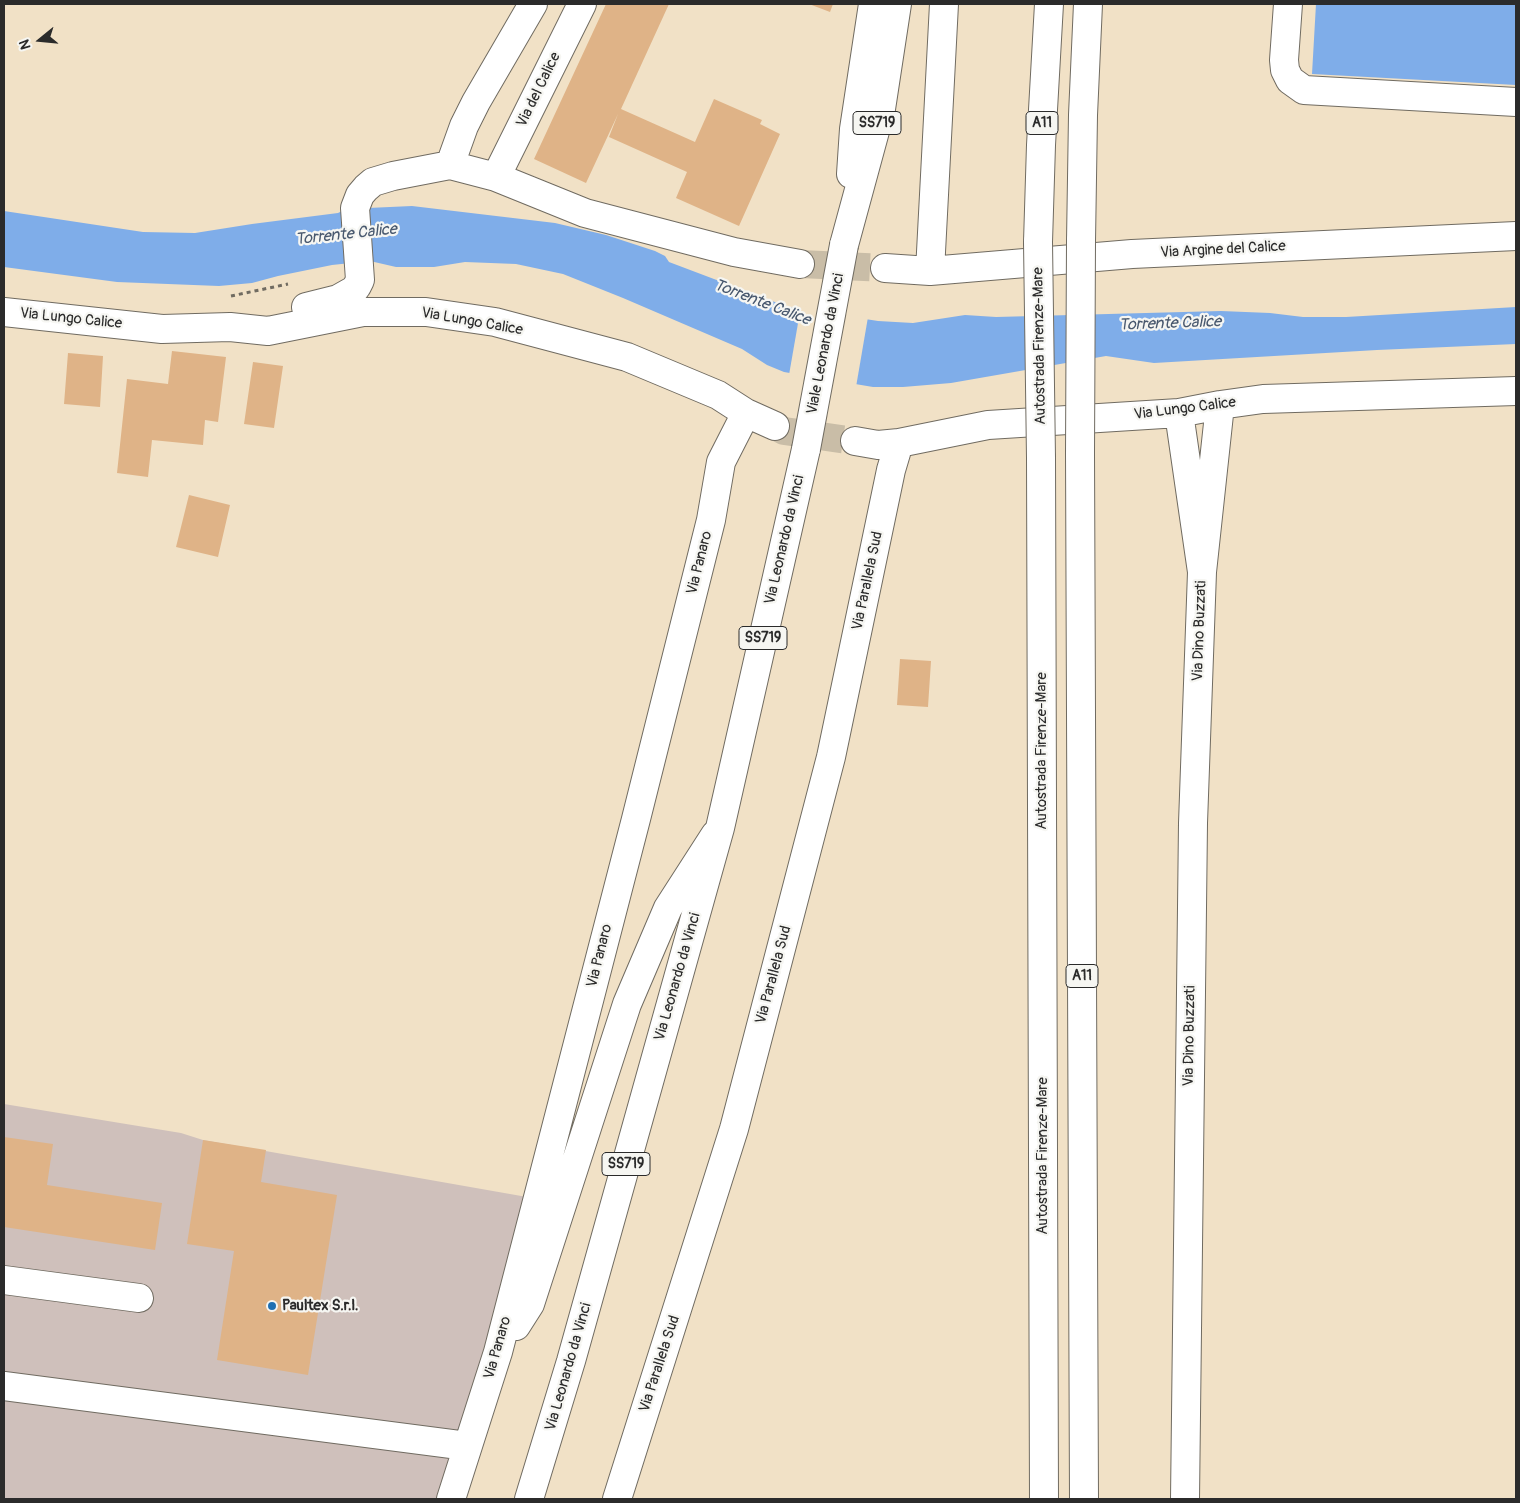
<!DOCTYPE html>
<style>
body{margin:0}
#map{position:relative;width:1520px;height:1503px;overflow:hidden;background:#f1e1c6;font-family:Pangolin,sans-serif}
canvas{display:block}
.frame{position:absolute;inset:0;border:5px solid #2b2b2b;pointer-events:none}
.north{position:absolute;left:15px;top:15px;width:50px;height:50px;-webkit-text-stroke:4px #f6f6f2;paint-order:stroke;rotate:253deg;font-size:14px;font-weight:700;line-height:20px;text-align:center;color:#2b2b2b}
.north::after{content:'';display:block;margin:auto;width:18px;height:22px;background:#2b2b2b;clip-path:polygon(50% 0,100% 100%,50% 72%,0 100%)}
</style>
<div id="map">
<canvas width="1520" height="1503"></canvas>
<div class="frame"></div>
<div class="north">N</div>
</div>
<script>
const c = document.querySelector('canvas').getContext('2d');
c.lineJoin = 'round';
function paint(path, color) { c.fillStyle = color; c.fill(path, 'evenodd'); }
const poly = rows => new Path2D(rows.map(r => 'M' + r).join(''));
function trace(path, color, width, dash) { c.strokeStyle = color; c.lineWidth = width; c.lineCap = dash ? 'butt' : 'round'; c.setLineDash(dash || []); c.stroke(path); }
function write(font, color, halo, rows, align = 'center') {
  c.font = font + ' Pangolin,sans-serif'; c.lineWidth = 4.5; c.setLineDash([]); c.textBaseline = 'middle'; c.strokeStyle = halo; c.fillStyle = color; for (const [text, x, y, turn = 0] of rows) {
    c.save(); c.translate(x, y); c.rotate((+turn || 0) * Math.PI / 180); c.textAlign = isNaN(turn) ? turn : align; if (halo) c.strokeText(text, 0, 0); c.fillText(text, 0, 0); c.restore();
  }
}
paint(poly([
 [4,1104,181,1133,203,1140,527,1197,441,1499,4,1499]
]), '#cfc0bb');
paint(poly([
 [1316,4,1516,4,1516,85,1312,74],
 [412,206,555,223,606,235,655,251,665,256,669,262,788,307,878,321,913,323,965,315,996,317,1221,311,1270,313,1303,317,1346,317,1516,307,1516,344,1377,350,1154,363,1106,356,951,383,903,387,873,387,784,372,767,365,742,349,623,298,563,274,516,264,465,262,434,267,396,267,370,261,332,265,278,276,252,283,219,286,117,282,4,267,4,211,143,232,195,233,252,224,338,213,346,209]
]), '#7fade9');
paint(poly([
 [801,306,868,317,856,387,789,375]
]), '#f1e1c6');
paint(poly([
 [606,4,669,4,621,109,695,142,714,99,762,120,760,124,780,134,739,226,676,198,687,172,609,137,618,114,586,183,534,159],
 [809,4,833,4,830,12],
 [172,351,226,357,218,422,205,420,203,445,152,440,148,477,117,473,127,379,168,384],
 [68,353,103,356,100,407,64,404],
 [253,362,283,366,274,428,244,424],
 [189,495,230,505,218,557,176,547],
 [900,659,931,661,928,707,897,705],
 [4,1137,53,1144,47,1185,162,1203,155,1250,4,1227],
 [203,1140,266,1150,261,1182,337,1195,308,1375,217,1360,234,1251,187,1244]
]), '#dfb387');
trace(poly([
 [800,264,885,268],
 [775,426,784,431,855,441]
]), '#c9bda7', 28, [28, 14]);
const minor = poly([
 [1288,4,1284,60,1285,70,1290,80,1304,90,1516,102],
 [450,165,464,126,476,102,533,4],
 [496,177,582,4],
 [885,268,930,271,1132,254,1516,236],
 [930,271,944,4],
 [306,307,338,299,354,290,357,286,360,280,355,208,360,195,366,188,373,182,393,176,450,165,496,177,585,213,734,252,800,264],
 [4,312,162,329,230,327,268,331,363,312,426,312,495,322,627,357,718,395,746,413,775,426],
 [1179,413,1202,572,1220,405],
 [855,441,878,445,899,443,988,425,1179,413,1220,405,1263,399,1516,391],
 [4,1280,139,1298],
 [516,1326,530,1304,627,1004,668,908,715,835],
 [4,1386,467,1446],
 [451,1499,498,1352,636,819,711,520,721,462,746,413],
 [617,1499,734,1129,831,757,891,470,899,443],
 [1185,1499,1193,823,1202,572]
]);
const major = poly([
 [851,174,854,129,873,4],
 [844,245,881,109,897,4],
 [529,1499,571,1361,720,828,806,449]
]);
const highway = poly([
 [1081,241,1083,115,1088,4],
 [1038,242,1041,145,1049,4],
 [1080,453,1084,1499],
 [1041,458,1044,1499]
]);
trace(minor, '#706b61', 30);
trace(major, '#706b61', 30);
trace(highway, '#706b61', 30);
trace(poly([
 [231,296,288,284]
]), '#706b61', 3, [4, 4]);
trace(minor, '#fff', 28);
trace(major, '#fff', 28);
trace(highway, '#fff', 28);
const majorBridge = poly([
 [806,449,844,245]
]);
const highwayBridge = poly([
 [1038,242,1041,458],
 [1080,453,1081,241]
]);
trace(majorBridge, '#706b61', 30, []);
trace(highwayBridge, '#706b61', 30, []);
trace(majorBridge, '#fff', 28);
trace(highwayBridge, '#fff', 28);
for (const [x, y, r, color] of [
 [272,1306,5,"#1f6fb2"]
]) { const dot = new Path2D(); dot.arc(x, y, r, 0, 2 * Math.PI); c.fillStyle = color; c.fill(dot); trace(dot, '#f6f6f2', 2); }
for (const [x, y, w] of [
 [877,123,48],
 [1042,123,32],
 [763,638,48],
 [1082,976,32],
 [626,1164,48]
]) { const box = new Path2D(); box.roundRect(x - w / 2, y - 11.5, w, 23, 4); c.fillStyle = '#f6f6f2'; c.fill(box); trace(box, '#2b2b2b', 1); }
write('bold 14px', '#2b2b2b', null, [
 ["SS719",877,123],
 ["A11",1042,123],
 ["SS719",763,638],
 ["A11",1082,976],
 ["SS719",626,1164]
]);
write('15px', '#2b2b2b', '#f6f6f2', [
 ["Via del Calice",539,90,-64],
 ["Via Argine del Calice",1223,250,-3],
 ["Via Lungo Calice",71,319,6],
 ["Via Lungo Calice",472,322,10],
 ["Viale Leonardo da Vinci",826,344,-79],
 ["Autostrada Firenze-Mare",1040,346,-91],
 ["Via Lungo Calice",1185,409,-7],
 ["Via Leonardo da Vinci",785,540,-77],
 ["Via Panaro",700,563,-76],
 ["Via Parallela Sud",868,581,-78],
 ["Via Dino Buzzati",1200,631,-88],
 ["Autostrada Firenze-Mare",1042,751,-90],
 ["Via Panaro",600,956,-76],
 ["Via Parallela Sud",774,975,-75],
 ["Via Leonardo da Vinci",678,977,-74],
 ["Via Dino Buzzati",1190,1036,-89],
 ["Autostrada Firenze-Mare",1043,1156,-90],
 ["Via Panaro",498,1348,-74],
 ["Via Parallela Sud",660,1364,-72],
 ["Via Leonardo da Vinci",569,1367,-74]
]);
write('bold 15px', '#2b2b2b', '#f6f6f2', [
 ["Paultex S.r.l.",282,1306]
], 'left');
write('italic 16px', '#48586e', '#f6f6f2', [
 ["Torrente Calice",346,235,-6],
 ["Torrente Calice",762,303,21],
 ["Torrente Calice",1170,324,-2]
]);
</script>
